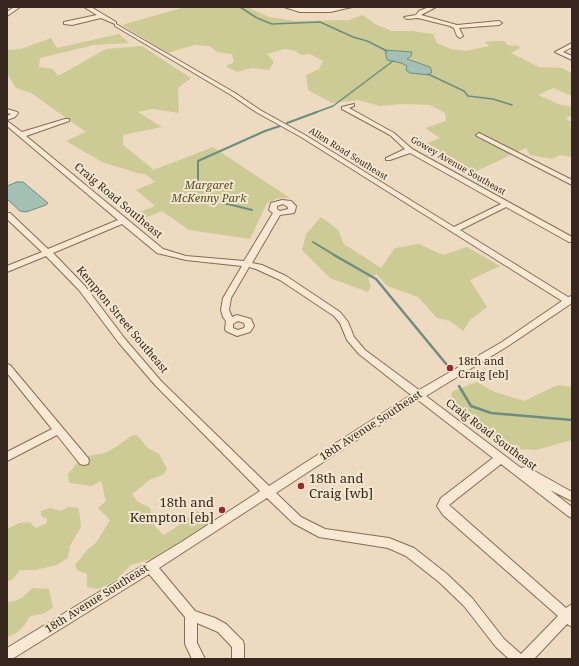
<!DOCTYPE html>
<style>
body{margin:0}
#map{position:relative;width:579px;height:666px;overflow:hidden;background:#eedac1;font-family:"Noto Serif",serif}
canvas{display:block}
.frame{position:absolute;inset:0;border:8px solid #37261d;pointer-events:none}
</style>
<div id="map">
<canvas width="579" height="666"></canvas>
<div class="frame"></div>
</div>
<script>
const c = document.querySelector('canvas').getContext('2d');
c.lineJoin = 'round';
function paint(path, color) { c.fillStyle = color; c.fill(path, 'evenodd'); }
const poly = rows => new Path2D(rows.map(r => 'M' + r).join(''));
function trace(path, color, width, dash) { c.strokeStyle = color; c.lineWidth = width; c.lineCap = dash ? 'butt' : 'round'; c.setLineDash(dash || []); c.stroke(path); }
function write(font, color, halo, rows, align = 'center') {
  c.font = font + ' "Noto Serif",serif'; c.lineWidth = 4; c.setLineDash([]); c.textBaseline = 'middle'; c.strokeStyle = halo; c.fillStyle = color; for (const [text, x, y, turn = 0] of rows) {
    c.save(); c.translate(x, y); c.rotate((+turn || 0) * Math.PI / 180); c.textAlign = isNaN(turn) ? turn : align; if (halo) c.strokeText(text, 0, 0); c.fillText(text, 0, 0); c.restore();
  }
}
paint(poly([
 [185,7,247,7,269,17,296,21,349,20,363,15,375,24,392,31,412,31,433,34,437,43,451,49,466,51,489,46,485,42,495,41,504,41,508,45,518,46,520,48,511,53,539,67,562,68,572,73,572,96,553,88,538,95,561,105,572,107,572,115,566,118,571,122,570,126,572,127,572,157,560,155,552,159,530,155,526,148,468,175,417,147,440,138,425,128,446,121,445,113,430,105,403,104,380,106,358,100,332,103,308,90,306,75,319,69,323,61,310,54,301,55,295,51,285,49,267,54,274,62,269,70,252,68,237,72,226,66,234,62,232,54,217,52,210,46,194,45,168,53,122,25],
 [385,50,412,52,411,56,407,59,417,63,407,66],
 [119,34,129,43,94,45,40,58,39,67,53,69,58,76,106,49,142,46,191,78,178,88,179,113,153,109,138,112,162,127,123,135,123,145,153,169,148,172,213,147,290,198,279,198,267,203,250,239,189,230,162,211,135,222,129,216,155,206,136,190,155,182,145,174,137,173,102,162,66,141,86,132,31,93,16,88,7,73,7,50,21,49,51,38,57,48],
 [321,217,338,230,344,244,381,268,395,248,419,244,443,255,467,247,500,266,470,280,487,307,470,320,463,331,450,321,437,318,418,297,387,286,377,274,368,278,371,287,368,292,330,278,302,250,306,234],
 [477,382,495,392,524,401,558,385,572,387,572,440,536,450,516,449,494,440,458,411,451,395,453,391],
 [137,435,148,448,159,454,167,469,163,475,151,479,132,494,137,501,150,508,154,525,163,535,175,528,195,511,205,513,213,527,187,544,167,549,154,558,131,565,116,580,99,589,87,587,87,574,77,570,75,565,88,549,96,543,110,520,98,508,106,501,101,481,92,486,69,483,68,474,77,463,81,462,88,456,105,453,116,447,131,436],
 [68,507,78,508,80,516,81,527,70,546,68,558,57,565,35,570,20,570,13,579,7,582,7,529,19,523,30,522,35,528,47,523,47,519,41,516,41,511,50,508,61,511],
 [32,588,49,589,53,608,42,614,30,616,24,626,15,634,7,637,7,602,15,601,23,597]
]), '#cccb95');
const water = poly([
 [385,50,412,52,411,56,407,59,430,67,432,72,429,75,410,73,406,70,407,66,401,63,387,60,385,50],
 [17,182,23,182,48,203,46,205,26,212,20,211,7,199,7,186,17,182]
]);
paint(water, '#a4c0b4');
trace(water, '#6b8e80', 1);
trace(poly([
 [240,7,257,18,272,24,320,22,353,37,367,41,387,51],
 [428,74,464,91,468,96,493,99,512,105],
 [314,113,333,106,393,61]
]), '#6b8e80', 1.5);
trace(poly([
 [287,123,317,112],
 [252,210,224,203,198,186,198,161,265,131,280,126],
 [313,242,336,256]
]), '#6b8e80', 2);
trace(poly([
 [334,255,376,279,447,365],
 [459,386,471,406,491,413,572,420]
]), '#6b8e80', 2.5);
const minor = poly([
 [14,7,20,7,7,16,7,12,14,7],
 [84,7,91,7,116,22,116,24,235,93,260,110,305,135,454,227,501,204,410,153,390,160,386,160,386,158,405,149,390,135,342,109,342,107,354,104,354,106,349,108,394,133,412,149,572,237,572,242,569,242,506,207,460,230,568,297,572,296,572,303,508,346,426,396,521,468,525,467,529,468,572,492,572,501,550,490,572,507,572,518,568,516,501,464,449,505,566,608,572,604,572,627,567,624,534,659,509,659,496,647,464,606,439,582,406,556,388,548,319,537,293,523,267,498,159,568,195,611,215,618,226,624,243,641,244,645,244,659,232,659,232,647,218,632,197,623,197,643,205,659,192,659,185,644,185,617,149,574,12,659,7,659,7,648,183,541,260,491,155,385,119,343,79,290,46,256,7,272,7,266,42,252,7,219,7,213,10,213,48,249,118,220,7,126,7,121,22,132,65,119,69,119,69,121,26,136,163,249,186,256,244,261,273,213,269,210,271,203,282,200,291,201,296,206,295,211,294,213,280,215,252,263,262,265,286,276,340,312,348,322,354,337,365,350,419,390,502,342,562,301,301,137,256,112,231,95,115,26,115,24,101,18,72,25,64,24,64,22,97,15,84,7],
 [283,204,288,207,288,209,280,211,277,209,277,206,283,204],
 [122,224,157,253,186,260,242,266,223,298,221,310,223,317,226,321,225,329,226,331,237,336,250,332,254,326,251,319,237,315,232,317,229,310,231,298,249,267,256,269,280,280,334,316,340,323,347,340,359,354,411,395,269,486,161,381,125,339,85,286,53,253,122,224],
 [238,321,244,323,245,326,244,328,238,330,233,328,233,324,238,321],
 [418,400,493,458,441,498,437,506,443,515,558,616,521,654,504,639,472,598,447,574,414,548,389,538,325,529,301,517,276,493,418,400],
 [284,7,300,8,352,7,330,12,300,12,284,7],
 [429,7,436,7,421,15,457,25,499,21,502,23,499,25,459,28,463,36,460,38,457,36,454,28,450,26,418,18,407,19,404,17,416,15,419,11,429,7],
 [572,43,572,47,563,52,572,56,572,60,555,52,572,43],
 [7,109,17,112,18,113,15,117,7,120,7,116,11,114,7,113,7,109],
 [479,133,572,180,572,185,477,136,476,135,479,133],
 [7,364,10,365,88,458,89,461,88,464,84,465,80,464,57,435,7,461,7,452,52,429,7,373,7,364]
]);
trace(minor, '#876b58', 2);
paint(minor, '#f9e9d4');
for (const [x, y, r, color] of [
 [450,368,4,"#962838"],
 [301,486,4,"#962838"],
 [222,510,4,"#962838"]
]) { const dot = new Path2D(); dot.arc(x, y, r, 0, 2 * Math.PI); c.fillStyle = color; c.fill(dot); trace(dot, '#f5e6d0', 1.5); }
write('9px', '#37261d', '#f5e6d0', [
 ["Allen Road Southeast",348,154,32],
 ["Gowey Avenue Southeast",458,166,30]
]);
write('italic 11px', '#4e5323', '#f5e6d0', [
 ["Margaret",209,186],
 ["McKenny Park",209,199]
]);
write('11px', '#37261d', '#f5e6d0', [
 ["Craig Road Southeast",118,201,40],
 ["Kempton Street Southeast",122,320,50],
 ["18th Avenue Southeast",371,426,-33],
 ["Craig Road Southeast",491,435,37],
 ["18th Avenue Southeast",97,599,-32]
]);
write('11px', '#37261d', '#f5e6d0', [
 ["18th and",458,362],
 ["Craig [eb]",458,375]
], 'left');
write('13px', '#37261d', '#f5e6d0', [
 ["18th and",309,479],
 ["Craig [wb]",309,494],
 ["18th and",214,503,"right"],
 ["Kempton [eb]",214,518,"right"]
], 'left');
</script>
